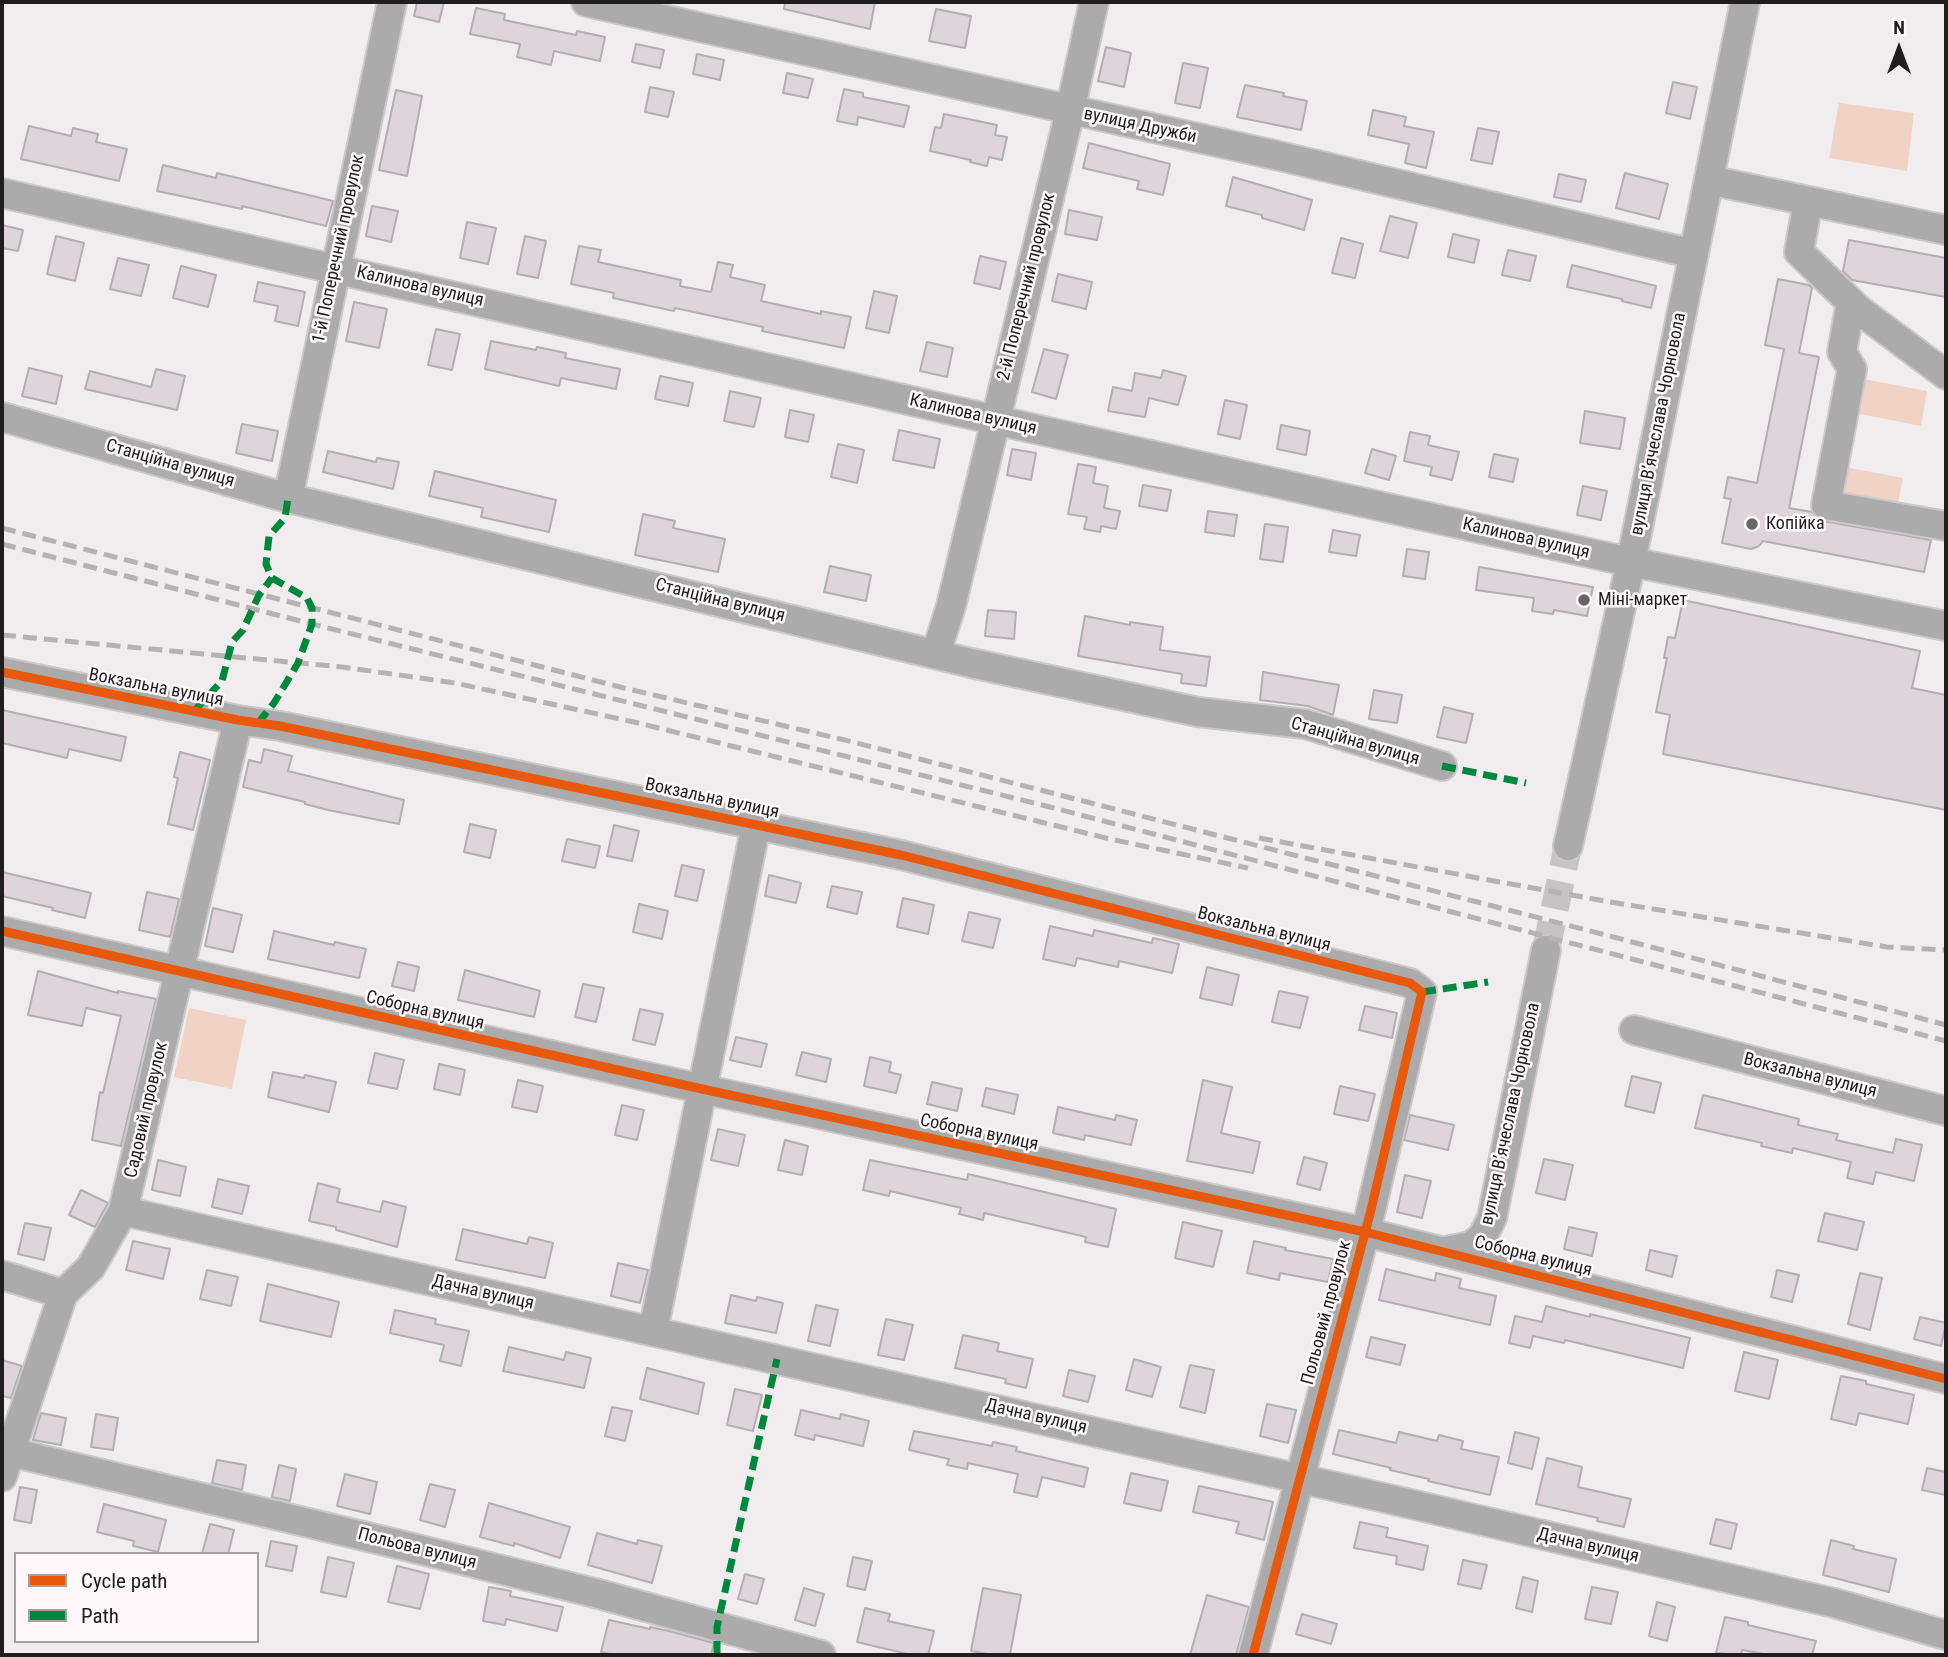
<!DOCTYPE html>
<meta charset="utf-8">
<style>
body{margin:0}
#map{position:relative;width:1948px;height:1657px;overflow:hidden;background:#f1ecee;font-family:"Roboto Condensed",sans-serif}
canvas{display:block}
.frame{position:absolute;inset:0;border:4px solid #1f1d1e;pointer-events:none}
.legend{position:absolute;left:14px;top:1552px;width:245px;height:91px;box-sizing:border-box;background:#fff8fa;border:2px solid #a5a0a2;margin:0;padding:9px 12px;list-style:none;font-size:21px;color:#1f1d1e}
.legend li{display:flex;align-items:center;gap:14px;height:35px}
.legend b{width:35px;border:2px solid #a5a0a2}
.north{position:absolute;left:1864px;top:14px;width:70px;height:70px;-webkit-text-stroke:5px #fff8fa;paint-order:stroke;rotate:0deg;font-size:19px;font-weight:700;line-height:28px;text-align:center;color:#1f1d1e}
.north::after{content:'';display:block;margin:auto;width:24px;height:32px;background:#1f1d1e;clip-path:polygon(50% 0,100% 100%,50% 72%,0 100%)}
</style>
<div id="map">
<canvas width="1948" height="1657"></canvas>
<div class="frame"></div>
<ul class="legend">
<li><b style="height:9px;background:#e8590c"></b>Cycle path</li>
<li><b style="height:9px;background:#00873e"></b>Path</li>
</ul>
<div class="north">N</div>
</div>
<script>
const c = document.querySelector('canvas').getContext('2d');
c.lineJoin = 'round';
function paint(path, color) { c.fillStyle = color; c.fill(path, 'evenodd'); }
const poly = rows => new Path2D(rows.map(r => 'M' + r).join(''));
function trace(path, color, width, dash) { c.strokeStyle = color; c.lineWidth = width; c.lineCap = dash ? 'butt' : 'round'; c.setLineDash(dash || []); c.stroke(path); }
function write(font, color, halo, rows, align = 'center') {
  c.font = font + ' "Roboto Condensed",sans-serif'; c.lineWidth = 5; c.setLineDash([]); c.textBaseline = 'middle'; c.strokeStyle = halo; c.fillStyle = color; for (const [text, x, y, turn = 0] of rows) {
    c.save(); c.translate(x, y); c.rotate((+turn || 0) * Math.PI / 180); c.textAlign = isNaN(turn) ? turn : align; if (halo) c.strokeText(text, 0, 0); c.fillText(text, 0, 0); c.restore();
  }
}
paint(poly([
 [1839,103,1914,113,1907,171,1829,158],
 [1858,378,1927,391,1921,426,1850,412],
 [1845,467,1903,478,1897,508,1839,499],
 [189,1008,246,1020,232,1089,174,1077]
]), '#f0d3c4');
const building = poly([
 [417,2,444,2,439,22,414,16,417,2],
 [785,2,875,2,870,29,784,9,785,2],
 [476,8,505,14,504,20,576,35,577,31,605,37,600,61,554,51,551,65,517,57,520,44,470,34,476,8],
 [936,9,971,16,965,48,929,41,936,9],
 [636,44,664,50,660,68,632,62,636,44],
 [1106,47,1131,53,1124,87,1098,81,1106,47],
 [697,54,724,60,720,80,693,74,697,54],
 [1183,63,1208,68,1200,108,1175,103,1183,63],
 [787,73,813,79,808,98,783,93,787,73],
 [1673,82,1697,87,1690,119,1666,113,1673,82],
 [1245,85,1284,93,1283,96,1307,101,1301,130,1237,117,1245,85],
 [650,87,674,92,668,117,645,112,650,87],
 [844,89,863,93,863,97,909,106,904,127,858,117,857,125,837,121,844,89],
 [396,90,422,96,407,176,379,170,396,90],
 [1373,110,1406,117,1404,126,1434,132,1426,168,1405,163,1409,144,1368,135,1373,110],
 [944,114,997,125,995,135,1007,137,1002,160,989,157,987,166,970,162,971,160,930,151,935,127,941,128,944,114],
 [29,126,71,136,73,128,98,134,96,142,127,149,119,181,21,159,29,126],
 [1478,128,1499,132,1492,164,1471,160,1478,128],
 [1089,143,1170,164,1163,195,1137,189,1139,181,1083,168,1089,143],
 [163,165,216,178,217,173,333,201,326,226,242,206,242,209,157,191,163,165],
 [1625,173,1668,184,1659,219,1616,208,1625,173],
 [1559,174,1586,180,1581,202,1554,197,1559,174],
 [1233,177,1312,200,1304,230,1262,218,1262,215,1226,206,1233,177],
 [372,206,398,211,391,242,366,236,372,206],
 [1069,210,1102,217,1097,240,1065,234,1069,210],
 [1390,216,1417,223,1408,258,1380,251,1390,216],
 [467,222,496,228,488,264,460,258,467,222],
 [2,225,23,230,18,251,2,248,2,225],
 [1453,234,1479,240,1474,263,1448,257,1453,234],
 [56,236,84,243,75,281,47,274,56,236],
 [525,236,546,241,538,278,517,274,525,236],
 [1341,238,1363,244,1355,278,1332,273,1341,238],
 [1849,240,1946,258,1946,297,1852,280,1843,271,1849,240],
 [579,246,601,250,598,262,681,280,680,286,711,292,718,262,733,265,730,277,765,285,761,301,821,314,821,311,851,317,844,348,762,331,763,327,675,308,674,311,613,298,614,293,571,284,579,246],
 [1508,250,1536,256,1530,281,1502,275,1508,250],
 [980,256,1006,262,1000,289,974,283,980,256],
 [118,258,149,265,141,296,110,289,118,258],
 [1572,265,1656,286,1651,308,1622,301,1622,299,1567,287,1572,265],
 [181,266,216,275,208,307,173,298,181,266],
 [1058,274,1092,282,1086,309,1052,301,1058,274],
 [1778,279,1809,285,1812,288,1799,353,1819,357,1789,508,1812,512,1816,518,1823,521,1931,540,1924,572,1763,541,1759,546,1751,549,1722,543,1731,499,1724,498,1728,477,1757,483,1784,349,1765,345,1778,279],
 [258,282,305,292,298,326,275,321,278,306,254,301,258,282],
 [874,291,897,296,889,333,866,328,874,291],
 [354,302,387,309,379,348,346,341,354,302],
 [436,329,460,334,452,370,428,365,436,329],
 [491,341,536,350,537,347,566,353,565,358,620,369,616,389,561,378,559,386,485,369,491,341],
 [927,342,953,348,947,377,920,371,927,342],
 [1044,349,1068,355,1056,399,1032,392,1044,349],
 [29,368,62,376,56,404,22,396,29,368],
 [156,369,185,376,177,410,85,389,90,371,151,387,156,369],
 [1163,370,1186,376,1178,405,1149,398,1145,417,1108,411,1113,387,1132,391,1135,373,1161,378,1163,370],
 [660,376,693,383,688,406,655,399,660,376],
 [730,391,761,398,754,427,724,421,730,391],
 [1225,400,1247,405,1240,439,1218,434,1225,400],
 [790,410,814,415,808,442,785,437,790,410],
 [1585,411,1625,418,1620,449,1580,443,1585,411],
 [242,424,278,431,272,461,236,453,242,424],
 [1281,425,1310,431,1306,455,1277,449,1281,425],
 [899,430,940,439,934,468,893,460,899,430],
 [1410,432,1430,436,1428,445,1459,452,1452,480,1430,475,1432,467,1404,461,1410,432],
 [838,444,864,450,857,483,831,477,838,444],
 [1012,449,1036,453,1031,480,1007,475,1012,449],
 [1372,449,1396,456,1389,480,1365,473,1372,449],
 [328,451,376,462,377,458,399,462,393,489,323,472,328,451],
 [1494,454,1518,459,1513,482,1489,477,1494,454],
 [1078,464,1096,467,1093,483,1108,486,1104,508,1120,511,1116,529,1101,526,1100,532,1084,529,1087,517,1068,514,1078,464],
 [435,471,556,500,549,532,481,517,483,508,429,496,435,471],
 [1143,485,1171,490,1167,511,1139,506,1143,485],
 [1583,486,1607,491,1601,520,1577,515,1583,486],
 [1208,511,1237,515,1234,536,1205,532,1208,511],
 [643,514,675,521,673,528,725,539,718,572,635,555,643,514],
 [1265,524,1288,527,1283,562,1260,559,1265,524],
 [1333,530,1360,535,1356,556,1329,552,1333,530],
 [1407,549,1429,552,1425,579,1403,576,1407,549],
 [830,566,871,575,866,601,824,592,830,566],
 [1479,567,1593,587,1587,616,1554,610,1553,614,1532,611,1534,598,1476,590,1479,567],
 [1683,600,1920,651,1912,688,1946,695,1946,810,1663,754,1670,715,1656,712,1667,658,1664,658,1668,637,1675,638,1683,600],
 [988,610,1016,612,1014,639,985,636,988,610],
 [1085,616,1130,625,1130,622,1163,627,1160,650,1210,657,1206,686,1181,683,1182,674,1078,656,1085,616],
 [1263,672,1339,685,1333,715,1308,706,1260,700,1263,672],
 [1374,690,1402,695,1397,723,1369,719,1374,690],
 [1444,707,1473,714,1466,743,1437,737,1444,707],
 [2,710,126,737,121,761,69,749,67,758,2,743,2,710],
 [264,749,292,756,288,771,404,800,399,824,328,810,305,804,305,802,243,787,249,760,261,763,264,749],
 [180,752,210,760,193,830,168,824,178,778,174,777,180,752],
 [470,824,496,830,490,858,464,852,470,824],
 [614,825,639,831,632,861,607,856,614,825],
 [567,839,600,846,595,868,562,861,567,839],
 [682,865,704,870,697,901,675,896,682,865],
 [2,872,91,893,85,918,52,910,53,908,2,896,2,872],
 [769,875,801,883,796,903,765,896,769,875],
 [832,886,862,892,857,914,827,907,832,886],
 [147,892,179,899,170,937,139,930,147,892],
 [903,898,934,905,928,934,897,927,903,898],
 [639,904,668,911,662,939,633,932,639,904],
 [213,908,242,915,233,952,205,946,213,908],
 [969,912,1000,919,993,948,962,941,969,912],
 [1050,926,1093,936,1094,930,1152,943,1153,938,1179,944,1172,973,1119,961,1118,967,1077,958,1075,966,1043,959,1050,926],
 [274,931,334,945,335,942,366,949,359,978,268,959,274,931],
 [398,962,419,967,414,991,392,986,398,962],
 [1207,967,1239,975,1232,1005,1200,998,1207,967],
 [465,970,540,991,534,1017,458,1000,465,970],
 [38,971,118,993,118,991,156,999,121,1146,92,1140,100,1092,103,1093,121,1016,86,1008,82,1026,28,1015,38,971],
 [583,984,604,988,596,1022,575,1017,583,984],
 [1279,991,1308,997,1300,1028,1272,1022,1279,991],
 [1365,1006,1397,1013,1392,1038,1359,1030,1365,1006],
 [640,1009,663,1014,655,1045,633,1040,640,1009],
 [736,1037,767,1044,761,1067,730,1060,736,1037],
 [802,1052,831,1059,826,1082,796,1075,802,1052],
 [375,1053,404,1060,397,1089,368,1083,375,1053],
 [870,1057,891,1062,889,1072,901,1075,896,1093,864,1086,870,1057],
 [439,1064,465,1070,460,1095,434,1089,439,1064],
 [273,1072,304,1078,305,1075,336,1082,329,1112,268,1097,273,1072],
 [1632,1076,1661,1083,1654,1113,1625,1106,1632,1076],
 [518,1080,543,1086,537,1112,512,1107,518,1080],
 [1203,1080,1232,1087,1221,1133,1260,1142,1253,1173,1187,1161,1203,1080],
 [932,1082,962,1089,957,1111,927,1104,932,1082],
 [1340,1086,1375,1094,1368,1121,1334,1114,1340,1086],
 [986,1088,1018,1095,1014,1114,982,1106,986,1088],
 [1703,1095,1799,1119,1798,1125,1838,1134,1836,1140,1893,1153,1896,1139,1922,1145,1914,1181,1876,1172,1873,1184,1847,1178,1851,1162,1793,1148,1792,1153,1761,1146,1762,1143,1695,1128,1703,1095],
 [622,1105,644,1110,637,1140,615,1135,622,1105],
 [1058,1107,1115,1120,1116,1115,1137,1120,1131,1145,1085,1135,1084,1140,1053,1133,1058,1107],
 [1410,1115,1454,1125,1448,1150,1404,1140,1410,1115],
 [718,1129,745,1135,738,1166,711,1160,718,1129],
 [785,1140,808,1146,802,1175,778,1170,785,1140],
 [1304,1157,1327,1163,1320,1190,1297,1184,1304,1157],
 [1544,1159,1573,1165,1565,1200,1536,1193,1544,1159],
 [158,1160,186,1167,180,1196,152,1190,158,1160],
 [870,1160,967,1180,968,1174,1116,1209,1108,1247,1085,1242,1086,1237,984,1213,983,1220,959,1214,961,1208,890,1191,889,1196,863,1190,870,1160],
 [1405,1175,1431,1181,1422,1218,1397,1212,1405,1175],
 [218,1179,249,1186,242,1214,212,1207,218,1179],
 [318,1183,340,1189,337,1202,380,1212,383,1201,406,1207,397,1247,336,1230,336,1227,309,1221,318,1183],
 [81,1190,108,1203,95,1227,69,1215,81,1190],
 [1825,1213,1864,1222,1857,1250,1818,1241,1825,1213],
 [1183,1222,1222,1231,1213,1267,1175,1258,1183,1222],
 [25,1223,51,1228,44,1260,18,1254,25,1223],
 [1569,1227,1597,1233,1592,1256,1564,1249,1569,1227],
 [463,1229,527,1244,529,1237,553,1243,545,1278,456,1260,463,1229],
 [133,1241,170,1249,163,1279,126,1270,133,1241],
 [1254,1241,1286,1248,1285,1250,1333,1259,1328,1282,1280,1273,1279,1280,1247,1273,1254,1241],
 [1650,1250,1677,1256,1672,1277,1646,1270,1650,1250],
 [618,1263,648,1270,640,1303,611,1296,618,1263],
 [1386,1269,1435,1281,1436,1273,1461,1279,1459,1288,1496,1296,1490,1325,1379,1300,1386,1269],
 [207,1270,238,1277,231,1306,200,1299,207,1270],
 [1777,1270,1799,1275,1792,1302,1771,1297,1777,1270],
 [1860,1273,1882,1278,1870,1330,1848,1324,1860,1273],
 [268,1284,339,1302,331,1337,260,1321,268,1284],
 [731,1295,756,1301,757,1297,783,1303,776,1333,725,1323,731,1295],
 [816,1305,838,1310,830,1346,808,1341,816,1305],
 [1546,1306,1590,1317,1590,1314,1690,1338,1683,1368,1565,1340,1564,1343,1533,1336,1530,1348,1509,1343,1515,1316,1542,1322,1546,1306],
 [395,1310,436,1319,435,1324,469,1331,461,1366,440,1361,444,1345,390,1333,395,1310],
 [1920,1317,1946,1323,1941,1346,1914,1339,1920,1317],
 [886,1319,913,1325,904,1360,878,1355,886,1319],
 [963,1335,999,1343,997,1351,1033,1359,1026,1388,1005,1383,1006,1379,955,1368,963,1335],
 [1371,1337,1405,1345,1400,1365,1366,1357,1371,1337],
 [509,1347,564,1360,566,1352,591,1358,584,1388,503,1371,509,1347],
 [1744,1352,1778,1360,1769,1399,1735,1391,1744,1352],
 [1134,1359,1161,1367,1152,1397,1126,1390,1134,1359],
 [2,1360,22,1366,11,1398,2,1396,2,1360],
 [1190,1365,1214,1370,1205,1413,1180,1407,1190,1365],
 [647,1368,704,1383,698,1414,640,1399,647,1368],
 [1069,1370,1095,1376,1088,1402,1063,1396,1069,1370],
 [1841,1376,1866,1381,1866,1384,1914,1395,1908,1424,1859,1413,1856,1425,1831,1419,1841,1376],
 [735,1389,762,1395,753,1431,727,1425,735,1389],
 [1267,1404,1296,1410,1288,1443,1260,1436,1267,1404],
 [612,1407,632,1411,625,1441,605,1436,612,1407],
 [801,1410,840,1419,841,1414,869,1421,863,1446,815,1435,814,1440,795,1435,801,1410],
 [41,1413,66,1418,61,1445,33,1440,41,1413],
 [96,1414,118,1418,113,1450,91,1447,96,1414],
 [1339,1430,1396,1443,1399,1432,1437,1441,1439,1435,1463,1441,1461,1449,1499,1457,1490,1495,1428,1481,1429,1479,1390,1470,1391,1468,1333,1454,1339,1430],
 [914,1431,992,1446,993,1442,1017,1447,1016,1451,1088,1468,1084,1487,1042,1477,1037,1497,1014,1492,1018,1474,968,1463,967,1469,947,1465,949,1459,909,1450,914,1431],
 [1515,1432,1539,1438,1532,1469,1508,1463,1515,1432],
 [1547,1458,1582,1467,1578,1487,1631,1499,1624,1527,1597,1521,1598,1518,1536,1504,1547,1458],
 [217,1460,246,1465,242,1490,212,1483,217,1460],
 [279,1465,296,1469,290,1501,272,1497,279,1465],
 [1927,1468,1946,1472,1946,1495,1922,1490,1927,1468],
 [1131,1473,1168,1481,1161,1511,1124,1503,1131,1473],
 [345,1474,377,1482,370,1514,337,1506,345,1474],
 [430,1484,455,1490,445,1527,420,1520,430,1484],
 [1199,1486,1273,1502,1264,1540,1236,1533,1239,1522,1193,1512,1199,1486],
 [20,1487,37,1490,31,1523,14,1520,20,1487],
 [489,1503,570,1527,560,1558,514,1543,514,1546,480,1537,489,1503],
 [104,1504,166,1520,158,1552,133,1546,134,1541,97,1532,104,1504],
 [1716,1519,1737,1524,1731,1549,1710,1544,1716,1519],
 [1360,1522,1388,1528,1386,1537,1428,1546,1423,1570,1396,1564,1397,1556,1354,1548,1360,1522],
 [210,1524,234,1530,228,1554,202,1554,210,1524],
 [597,1533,637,1544,638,1540,662,1546,652,1583,588,1565,597,1533],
 [1831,1540,1854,1546,1853,1549,1896,1559,1889,1592,1823,1575,1831,1540],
 [271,1541,297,1546,292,1571,266,1566,271,1541],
 [328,1557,354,1563,346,1597,321,1592,328,1557],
 [853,1557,872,1561,865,1590,847,1586,853,1557],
 [1463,1560,1487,1565,1481,1589,1458,1584,1463,1560],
 [397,1566,429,1574,420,1609,388,1602,397,1566],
 [745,1574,764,1579,757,1604,738,1599,745,1574],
 [1523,1577,1538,1581,1532,1612,1516,1608,1523,1577],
 [489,1587,511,1591,510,1596,563,1607,557,1631,506,1619,505,1625,483,1621,489,1587],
 [1592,1587,1618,1592,1611,1624,1585,1619,1592,1587],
 [804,1588,824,1594,815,1626,795,1620,804,1588],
 [983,1588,1021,1595,1010,1655,994,1655,971,1651,983,1588],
 [1207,1595,1249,1607,1236,1655,1190,1655,1207,1595],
 [1657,1602,1675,1607,1667,1641,1649,1636,1657,1602],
 [865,1608,890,1614,888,1621,934,1631,928,1655,912,1655,857,1642,865,1608],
 [1302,1614,1337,1624,1331,1644,1296,1634,1302,1614],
 [1725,1617,1748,1622,1748,1625,1816,1641,1812,1655,1770,1655,1742,1650,1741,1655,1716,1653,1725,1617],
 [609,1620,650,1629,650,1627,669,1631,714,1643,711,1655,614,1655,601,1652,609,1620]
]);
paint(building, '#dfd4dc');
trace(building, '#b2afb0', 2);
trace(poly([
 [1546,950,1568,846]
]), '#c7c3c4', 28, [28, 14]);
const minor = poly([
 [586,2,1275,155,1694,254],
 [1709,180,1946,230],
 [2,193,995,420,1607,557,1946,626],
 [1808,201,1799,252,1859,310,1946,375],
 [1851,302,1842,352,1852,369,1826,505,1946,526],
 [2,417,288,498,971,663,1198,712,1305,724,1442,766],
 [288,498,392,2],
 [936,653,951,606,1070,111,1094,2],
 [2,672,238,720,280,726,901,855,1410,983,1422,992,1370,1214,1253,1655],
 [1568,846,1631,562,1745,2],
 [2,931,702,1089,1365,1232,1946,1379],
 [1634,1030,1946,1111],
 [123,1211,1398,1501,1834,1603,1946,1635],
 [1446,1251,1471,1246,1483,1236,1492,1218,1546,950],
 [2,1275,63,1294],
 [653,1331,756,825],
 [10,1452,397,1544,595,1593,821,1655],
 [2,1477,63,1294,91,1267,123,1211,238,720]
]);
trace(minor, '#cac8c9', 32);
trace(minor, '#acabab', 28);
trace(poly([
 [2,528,624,688,853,742,1602,934,1946,1025],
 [2,544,312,624,1050,807,1946,1041],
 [2,635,342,667,455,683,634,722,1110,839,1248,868],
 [1259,838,1610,902,1887,947,1946,950]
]), '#b6b2b3', 5, [14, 7]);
trace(poly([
 [194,711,222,681,232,642,243,630,259,595,272,578],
 [258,723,274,703,298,663,312,624,312,608,307,598,272,578,266,564,269,536,285,518,288,498],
 [1442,766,1526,783],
 [1422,992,1488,982],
 [717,1655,717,1627,777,1359]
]), '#00873e', 7, [14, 7]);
trace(poly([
 [2,672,238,720,280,726,901,855,1410,983,1422,992,1370,1214,1253,1655],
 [2,931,702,1089,1365,1232,1946,1379]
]), '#e8590c', 9);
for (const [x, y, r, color] of [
 [1752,524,7,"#686567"],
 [1584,600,7,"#686567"]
]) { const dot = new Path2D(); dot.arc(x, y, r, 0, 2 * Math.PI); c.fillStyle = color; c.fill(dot); trace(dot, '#fff8fa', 2.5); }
write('18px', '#1f1d1e', '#fff8fa', [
 ["вулиця Дружби",1140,126,12],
 ["1-й Поперечний провулок",339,249,-78],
 ["Калинова вулиця",420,287,13],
 ["2-й Поперечний провулок",1027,287,-76],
 ["Калинова вулиця",973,415,13],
 ["вулиця Вʼячеслава Чорновола",1659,424,-79],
 ["Станційна вулиця",170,464,16],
 ["Калинова вулиця",1526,539,13],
 ["Станційна вулиця",720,601,14],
 ["Вокзальна вулиця",156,688,11],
 ["Станційна вулиця",1355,742,16],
 ["Вокзальна вулиця",712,799,12],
 ["Вокзальна вулиця",1264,930,14],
 ["Соборна вулиця",425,1011,13],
 ["Вокзальна вулиця",1810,1076,14],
 ["Садовий провулок",147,1110,-77],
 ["вулиця Вʼячеслава Чорновола",1511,1114,-78],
 ["Соборна вулиця",979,1133,12],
 ["Соборна вулиця",1533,1257,14],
 ["Дачна вулиця",483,1293,13],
 ["Польовий провулок",1327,1313,-75],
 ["Дачна вулиця",1036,1417,13],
 ["Дачна вулиця",1588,1546,13],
 ["Польова вулиця",417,1549,14]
]);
write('18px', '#1f1d1e', '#fff8fa', [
 ["Копійка",1766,524],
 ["Міні-маркет",1598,600]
], 'left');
</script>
